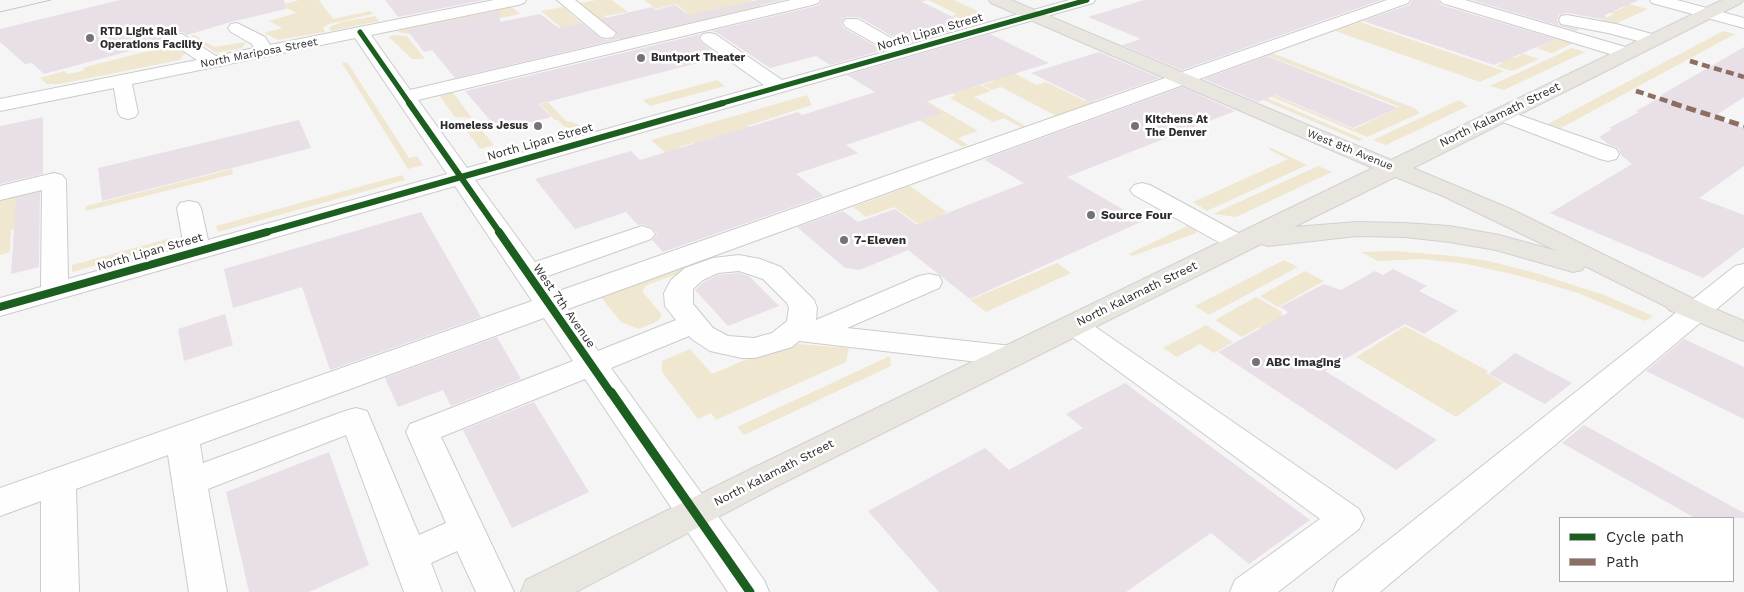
<!DOCTYPE html>
<style>
body{margin:0}
#map{position:relative;width:1744px;height:592px;overflow:hidden;background:#f6f5f6;font-family:"Work Sans",sans-serif}
canvas{display:block}
.legend{position:absolute;left:1559px;top:517px;width:175px;height:65px;box-sizing:border-box;background:#fff;border:1px solid #ababab;margin:0;padding:6px 9px;list-style:none;font-size:15px;color:#2e2c2e}
.legend li{display:flex;align-items:center;gap:10px;height:25px}
.legend b{width:25px;border:1px solid #ababab}
</style>
<div id="map">
<canvas width="1744" height="592"></canvas>
<ul class="legend">
<li><b style="height:6px;background:#1b5e20"></b>Cycle path</li>
<li><b style="height:6px;background:#8d6e63"></b>Path</li>
</ul>
</div>
<script>
const c = document.querySelector('canvas').getContext('2d');
c.lineJoin = 'round';
function paint(path, color) { c.fillStyle = color; c.fill(path, 'evenodd'); }
const poly = rows => new Path2D(rows.map(r => 'M' + r).join(''));
function trace(path, color, width, dash) { c.strokeStyle = color; c.lineWidth = width; c.lineCap = dash ? 'butt' : 'round'; c.setLineDash(dash || []); c.stroke(path); }
function write(font, color, halo, rows, align = 'center') {
  c.font = font + ' "Work Sans",sans-serif'; c.lineWidth = 5; c.setLineDash([]); c.textBaseline = 'middle'; c.strokeStyle = halo; c.fillStyle = color; for (const [text, x, y, turn = 0] of rows) {
    c.save(); c.translate(x, y); c.rotate((+turn || 0) * Math.PI / 180); c.textAlign = isNaN(turn) ? turn : align; if (halo) c.strokeText(text, 0, 0); c.fillText(text, 0, 0); c.restore();
  }
}
paint(poly([
 [299,0,319,0,333,19,370,11,373,14,329,24,323,28,325,32,278,40,264,33,282,28,269,21,296,13,280,5],
 [596,0,612,0,628,12,604,16,625,32,632,31,641,37,624,41,580,3],
 [644,0,751,0,765,8,658,30,648,22,688,13,676,4,656,9],
 [871,0,954,0,986,15,962,21,952,16,957,14,928,0,905,6],
 [1613,0,1648,9,1613,25,1599,21,1614,14,1606,12,1610,10,1616,11,1625,7],
 [512,7,520,14,418,35,397,32,403,29],
 [563,7,586,27,565,31,541,11],
 [375,16,379,21,331,31,329,27,342,22],
 [1360,22,1504,71,1480,82,1335,31],
 [1723,31,1735,34,1561,128,1548,124],
 [195,35,214,47,246,42,242,48,216,53,191,36],
 [394,35,407,36,425,59,412,59,389,37],
 [1563,36,1578,41,1552,53,1536,48],
 [171,45,185,53,180,60,60,84,47,84,40,78,64,71,67,74,78,72,85,70,82,68],
 [1572,48,1585,52,1504,90,1490,86],
 [1518,52,1539,59,1512,71,1496,66,1502,63,1497,61,1509,56,1515,58,1521,55],
 [1272,53,1414,108,1420,113,1367,137,1260,92,1264,91,1354,129,1400,107,1266,55],
 [347,62,409,158,417,156,423,165,408,169,342,63],
 [1005,68,1036,85,1046,82,1085,101,1091,99,1096,102,1056,116,1001,87,992,90,982,85,995,81,983,75],
 [1213,75,1363,139,1359,141,1209,77],
 [717,80,725,86,650,106,643,100],
 [958,81,971,88,980,85,991,91,974,97,1026,126,1022,128,1004,118,993,122,950,98,956,95,952,93],
 [450,89,472,118,455,117,437,93],
 [807,95,812,105,747,126,750,129,695,145,693,143,679,147,681,149,666,153,651,140],
 [1459,100,1468,106,1386,145,1373,140],
 [927,101,978,131,958,138,968,145,963,147,901,109],
 [548,102,566,121,576,123,580,126,570,129,565,127,558,120,555,120,540,104],
 [475,122,494,145,480,149,466,130],
 [1269,147,1307,165,1207,211,1193,202,1288,159,1270,150],
 [1318,166,1332,172,1236,217,1213,214],
 [232,169,233,174,86,211,86,206],
 [402,175,405,180,218,232,216,226],
 [910,186,947,212,943,214,975,237,889,236,918,224,894,207,866,217,853,207],
 [39,189,39,216,22,228,11,230,10,252,0,255,0,198],
 [1192,224,1197,233,1132,256,1128,254],
 [171,238,173,244,72,272,72,265],
 [1396,251,1454,256,1489,261,1536,273,1604,295,1653,316,1645,321,1578,293,1520,276,1467,264,1422,259,1378,261,1361,252],
 [1284,260,1298,267,1209,315,1195,306],
 [688,262,694,268,647,285,642,291,662,315,658,321,639,329,621,322,599,295],
 [1057,263,1071,273,986,312,970,300],
 [1305,271,1324,281,1278,307,1260,296],
 [1256,297,1282,312,1281,314,1341,349,1318,363,1259,327,1242,337,1215,320],
 [1206,325,1233,342,1214,353,1200,344,1177,357,1163,348],
 [1405,326,1488,371,1486,373,1503,383,1456,417,1356,357],
 [785,343,849,348,846,362,716,420,711,413,698,419,662,372,662,361,690,349,712,374],
 [890,356,891,366,744,435,737,427]
]), '#f0e7d0');
paint(poly([
 [120,0,284,0,286,9,231,22,187,35,182,32,170,32,165,38,167,41,44,74,32,63,25,64,0,42,0,29],
 [385,0,484,0,398,17],
 [758,0,783,0,455,78,432,50,424,52,407,30,499,11,500,22,540,14,559,28,582,23,600,38,607,40,614,38,618,33,601,19,652,7,656,10,675,5,689,15],
 [822,0,918,0,971,26,905,44,859,17,846,17,841,23,844,28,883,50,830,65,816,56,770,68,716,32,711,31,812,7,819,5],
 [1144,0,1381,0,1182,70,1122,45,1141,39,1088,17],
 [1412,0,1438,0,1441,5,1556,39,1494,65,1363,21,1409,5],
 [1472,0,1639,0,1609,13,1604,16,1607,17,1602,19,1567,13,1559,15,1557,19,1559,25,1579,29,1576,31],
 [701,34,698,38,702,43,721,57,539,104,551,117,499,131,465,91],
 [990,34,1049,63,925,102,942,113,846,145,858,153,796,174,824,196,663,252,652,240,657,234,652,228,643,224,638,225,626,212,575,229,535,179,631,151,640,160,798,112,802,115,875,92,847,75],
 [1744,47,1744,97,1712,118,1744,128,1744,166,1699,198,1744,215,1744,247,1703,278,1550,213,1632,164,1621,155,1618,148,1608,144,1599,137,1612,129,1609,128,1639,112,1636,111,1663,96,1661,95],
 [1099,52,1160,78,1090,102,1031,73],
 [1267,56,1398,108,1353,128,1275,95,1258,102,1204,79],
 [1182,87,1235,111,1067,177,1143,221,970,299,908,250,860,270,845,268,797,227,843,211,858,222,895,209,917,225,1024,183,985,160,990,157],
 [43,117,43,174,0,184,0,126],
 [299,120,311,148,102,201,98,168],
 [40,192,39,267,11,274,16,198],
 [421,212,481,317,330,370,302,287,233,308,224,269],
 [1393,269,1427,286,1419,291,1458,311,1424,334,1405,324,1325,371,1437,440,1396,470,1218,352,1286,314,1288,312,1280,307,1324,284,1341,290,1375,271,1383,275],
 [739,273,749,276,779,306,728,326,695,290,704,282,718,275],
 [225,314,233,345,184,361,178,329],
 [497,337,521,379,451,406,443,390,398,407,385,378],
 [1684,339,1744,367,1744,419,1646,371],
 [1515,353,1572,383,1545,404,1489,374],
 [1125,383,1310,520,1249,564,1211,533,1126,592,939,592,868,511,985,448,1009,470,1083,428,1066,414],
 [534,402,589,492,512,528,463,430],
 [1584,425,1744,513,1744,518,1695,518,1562,443],
 [329,452,369,565,309,592,249,592,226,492]
]), '#e8dfe7');
const minor = poly([
 [494,0,526,0,524,3,518,5,371,35,410,90,791,0,820,0,818,3,812,5,418,100,467,168,764,85,703,42,700,38,703,34,709,33,715,34,782,80,888,51,846,27,843,23,846,19,858,19,905,46,1069,0,1095,0,1093,3,475,180,535,262,642,226,651,229,655,234,651,239,545,277,556,292,1387,0,1410,0,1408,3,568,309,598,351,676,320,665,306,664,293,671,280,685,268,713,258,739,255,760,259,781,267,814,300,817,308,816,320,919,276,929,274,939,276,942,282,939,288,847,328,1012,346,1023,349,1027,356,1023,363,1012,366,799,341,792,347,765,355,755,358,742,358,710,351,693,340,689,336,611,368,764,580,769,592,728,592,585,379,441,437,514,592,476,592,457,551,431,563,442,592,404,592,346,435,208,489,227,592,189,592,168,455,76,489,79,592,41,592,41,501,0,516,0,488,532,301,455,186,0,316,0,298,41,287,42,190,0,200,0,186,54,173,62,175,66,180,68,279,184,247,177,208,180,203,189,201,198,203,201,208,208,240,447,174,355,38,132,84,138,113,135,117,128,119,121,117,118,113,114,88,0,111,0,99,197,60,170,42,167,38,170,34,176,33,182,34,216,56,254,48,252,44,231,32,228,28,231,24,237,23,265,37,270,45,494,0],
 [739,271,763,279,787,303,789,308,787,321,772,333,754,338,728,336,713,328,693,304,693,289,703,280,718,273,739,271],
 [544,318,573,361,410,424,406,432,446,523,419,535,367,411,356,408,345,411,203,463,200,444,544,318],
 [557,0,575,0,616,33,613,37,607,38,601,37,557,0],
 [1440,0,1465,0,1632,49,1635,53,1632,57,1626,58,1620,57,1442,3,1440,0],
 [1650,0,1677,0,1744,18,1744,28,1652,3,1650,0],
 [1567,15,1616,24,1659,36,1662,40,1659,44,1653,45,1608,33,1561,24,1559,20,1561,16,1567,15],
 [1502,109,1616,149,1619,154,1616,159,1608,161,1600,159,1495,119,1492,115,1495,111,1502,109],
 [1142,183,1150,185,1249,239,1253,244,1249,249,1240,252,1231,249,1134,195,1130,190,1134,185,1142,183],
 [1744,264,1744,286,1380,592,1333,592,1338,580,1735,266,1744,264],
 [1074,316,1084,319,1359,509,1364,519,1359,529,1278,592,1230,592,1235,580,1320,519,1064,331,1060,325,1064,319,1074,316]
]);
const major = poly([
 [989,0,1011,0,1391,160,1722,0,1743,0,1741,3,1413,168,1513,210,1708,306,1744,321,1744,341,1669,310,1667,307,1585,266,1582,270,1573,272,1496,250,1449,242,1405,237,1357,236,1268,246,1261,244,777,486,576,592,521,592,526,580,753,468,1373,168,991,3,989,0],
 [1395,177,1443,196,1557,251,1499,235,1449,226,1405,223,1357,222,1294,227,1395,177]
]);
trace(minor, '#cccbcc', 2);
trace(major, '#d2d1d2', 2);
paint(minor, '#fefefe');
paint(major, '#e8e6df');
trace(poly([
 [0,12,51,0]
]), '#c6c5c6', 1);
trace(poly([
 [1690,61,1744,77],
 [1636,91,1676,104]
]), '#8d6e63', 4.5, [8, 4.5]);
trace(poly([
 [1672,103,1744,126]
]), '#8d6e63', 5, [10, 5]);
trace(poly([
 [360,32,410,104],
 [719,104,1087,0]
]), '#1b5e20', 5);
trace(poly([
 [409,103,500,233],
 [263,233,723,103]
]), '#1b5e20', 6);
trace(poly([
 [499,232,611,393],
 [0,307,267,232]
]), '#1b5e20', 8);
trace(poly([
 [611,392,750,592]
]), '#1b5e20', 9);
for (const [x, y, r, color] of [
 [90,38,5,"#747274"],
 [641,58,5,"#747274"],
 [538,126,5,"#747274"],
 [1135,126,5,"#747274"],
 [1091,215,5,"#747274"],
 [844,240,5,"#747274"],
 [1256,362,5,"#747274"]
]) { const dot = new Path2D(); dot.arc(x, y, r, 0, 2 * Math.PI); c.fillStyle = color; c.fill(dot); trace(dot, '#fff', 2); }
write('bold 11px', '#2e2c2e', '#fff', [
 ["RTD Light Rail",100,32],
 ["Operations Facility",100,45],
 ["Buntport Theater",651,58],
 ["Kitchens At",1145,120],
 ["The Denver",1145,133],
 ["Homeless Jesus",528,126,"right"]
], 'left');
write('11px', '#2e2c2e', '#fff', [
 ["North Mariposa Street",259,53,-11],
 ["West 8th Avenue",1350,150,22]
]);
write('12px', '#2e2c2e', '#fff', [
 ["North Lipan Street",930,32,-16],
 ["North Kalamath Street",1500,115,-26],
 ["North Lipan Street",540,142,-16],
 ["North Lipan Street",150,252,-16],
 ["North Kalamath Street",1137,294,-26],
 ["West 7th Avenue",564,306,55],
 ["North Kalamath Street",774,473,-27]
]);
write('bold 12px', '#2e2c2e', '#fff', [
 ["Source Four",1101,215],
 ["7-Eleven",854,240],
 ["ABC Imaging",1266,362]
], 'left');
</script>
